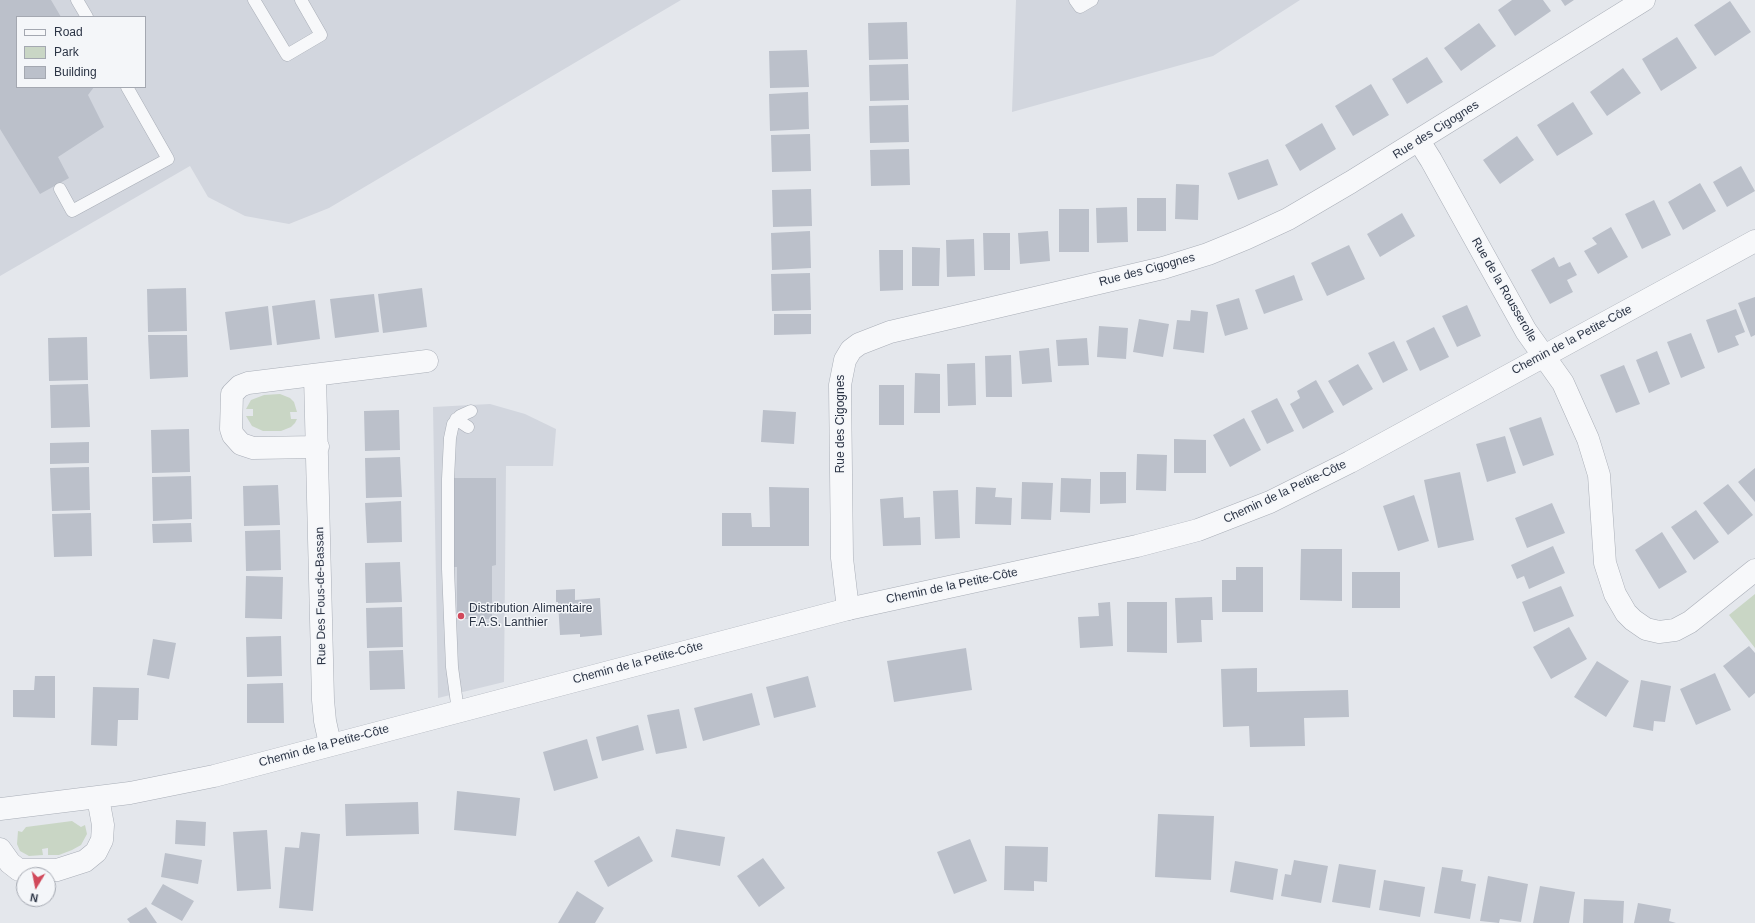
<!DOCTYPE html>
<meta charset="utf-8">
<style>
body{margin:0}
#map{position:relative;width:1755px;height:923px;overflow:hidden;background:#e4e7ec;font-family:Helvetica,sans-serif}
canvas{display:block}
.legend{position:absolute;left:16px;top:16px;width:130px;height:72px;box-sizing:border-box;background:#f4f6f9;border:1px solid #a4a8b1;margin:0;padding:5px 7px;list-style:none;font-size:12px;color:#2b3445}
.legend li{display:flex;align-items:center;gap:8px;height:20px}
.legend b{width:20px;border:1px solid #a4a8b1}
.north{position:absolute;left:16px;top:867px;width:40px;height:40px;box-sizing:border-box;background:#f4f6f9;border:1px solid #a4a8b1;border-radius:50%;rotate:190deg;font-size:11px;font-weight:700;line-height:16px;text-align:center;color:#2b3445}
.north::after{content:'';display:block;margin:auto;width:14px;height:18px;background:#d1495b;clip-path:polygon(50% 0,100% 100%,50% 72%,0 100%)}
</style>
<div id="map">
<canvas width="1755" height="923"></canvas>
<ul class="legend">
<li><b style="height:5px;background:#f7f8fa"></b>Road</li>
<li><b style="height:11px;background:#c9d6c5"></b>Park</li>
<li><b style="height:11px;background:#bbc0ca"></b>Building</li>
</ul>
<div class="north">N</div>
</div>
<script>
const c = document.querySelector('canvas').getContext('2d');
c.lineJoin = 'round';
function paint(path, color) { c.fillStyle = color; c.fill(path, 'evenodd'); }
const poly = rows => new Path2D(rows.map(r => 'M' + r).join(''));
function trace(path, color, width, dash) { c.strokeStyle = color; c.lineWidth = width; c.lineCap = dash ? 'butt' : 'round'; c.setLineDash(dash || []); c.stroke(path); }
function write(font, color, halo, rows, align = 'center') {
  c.font = font + ' Helvetica,sans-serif'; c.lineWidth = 3; c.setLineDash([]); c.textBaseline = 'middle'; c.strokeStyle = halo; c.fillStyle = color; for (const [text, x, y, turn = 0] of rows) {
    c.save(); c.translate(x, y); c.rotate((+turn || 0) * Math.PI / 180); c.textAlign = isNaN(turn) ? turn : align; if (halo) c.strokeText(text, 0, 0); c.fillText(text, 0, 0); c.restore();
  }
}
paint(poly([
 [0,0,681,0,329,208,289,224,245,216,208,197,190,166,0,276],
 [17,17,145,17,145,87,17,87],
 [1016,0,1300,0,1213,56,1012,112],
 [490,404,525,414,556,429,553,466,506,466,504,682,438,698,433,407]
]), '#d2d6de');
paint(poly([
 [280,394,290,398,294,402,297,412,290,412,291,419,297,419,295,423,291,427,281,431,263,431,252,426,246,416,253,416,253,409,246,409,251,400,264,395],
 [1755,594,1755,648,1729,615],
 [72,821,81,827,85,825,87,834,81,845,72,850,59,855,48,855,48,848,42,849,43,855,29,856,20,851,17,844,18,831,22,832,26,827]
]), '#c9d6c5');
paint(poly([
 [0,0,51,0,61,17,17,17,17,87,94,87,88,95,104,127,58,157,69,178,40,194,0,129],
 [1512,0,1543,0,1551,11,1515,36,1498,10],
 [1561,0,1574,0,1565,6],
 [1730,1,1751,32,1715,56,1694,25],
 [907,22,908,59,869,60,868,23],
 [1479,23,1496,46,1461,71,1444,48],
 [1677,37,1697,68,1661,91,1642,59],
 [807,50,809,87,770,88,769,51],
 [1427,57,1443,82,1407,104,1392,79],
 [908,64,909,100,870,101,869,65],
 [1623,68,1641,93,1607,116,1590,92],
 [1371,84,1389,115,1353,136,1335,106],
 [808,92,809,129,770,131,769,94],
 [1573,102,1593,134,1557,156,1537,125],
 [908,105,909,142,870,143,869,106],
 [1322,123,1336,149,1300,171,1285,145],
 [810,134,811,171,772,172,771,135],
 [1517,136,1534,160,1500,184,1483,160],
 [909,149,910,185,871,186,870,150],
 [1268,159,1278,185,1238,200,1228,173],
 [1741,166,1755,191,1727,207,1713,182],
 [1700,183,1716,211,1683,230,1668,202],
 [1176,184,1199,185,1198,220,1175,219],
 [811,189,812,226,773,227,772,190],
 [1137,198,1166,198,1166,231,1137,231],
 [1654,200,1671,235,1642,249,1625,214],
 [1127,207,1128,242,1097,243,1096,208],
 [1059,209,1089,209,1089,252,1059,252],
 [1402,213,1415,236,1380,257,1367,234],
 [1611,227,1628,257,1598,274,1584,251,1597,244,1592,238],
 [810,231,811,268,772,270,771,233],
 [1048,231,1050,261,1020,264,1018,233],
 [983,233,1010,233,1010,270,984,270],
 [974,239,975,276,947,277,946,240],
 [1349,245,1365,279,1327,296,1311,263],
 [912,247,940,248,939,286,912,286],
 [879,250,903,250,903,290,880,291],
 [1554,257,1559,267,1570,262,1577,275,1567,280,1573,292,1550,304,1531,270],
 [810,273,811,310,772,311,771,274],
 [1294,275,1303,300,1264,314,1255,290],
 [186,288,187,331,148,332,147,289],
 [422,288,427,327,383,333,378,294],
 [374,294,379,332,335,338,330,299],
 [1755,297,1755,335,1751,337,1738,303],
 [1239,298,1248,329,1225,336,1216,305],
 [315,300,320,339,277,345,272,306],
 [1467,305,1481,336,1457,347,1442,316],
 [268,306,272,345,230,350,225,312],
 [1736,309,1745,332,1735,336,1739,345,1718,353,1706,320],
 [1191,310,1208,312,1204,353,1173,349,1177,320,1190,321],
 [774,314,811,314,811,334,774,335],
 [1139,319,1169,324,1163,357,1133,352],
 [1099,326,1128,328,1126,359,1097,357],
 [1434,327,1449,357,1420,371,1406,341],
 [1691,333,1705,368,1681,378,1667,342],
 [148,335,187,335,188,377,150,379],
 [87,337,88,380,49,381,48,338],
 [1087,338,1089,365,1058,366,1056,340],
 [1394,341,1408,370,1383,383,1368,353],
 [1049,348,1052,382,1022,384,1019,351],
 [1657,351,1670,384,1649,393,1636,360],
 [1011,355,1012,397,986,397,985,356],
 [975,363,976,405,948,406,947,364],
 [1358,364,1373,389,1343,406,1328,381],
 [1624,365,1640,404,1616,413,1600,375],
 [915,373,940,374,940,413,914,413],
 [1316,380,1334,412,1303,429,1290,404,1300,398,1297,391],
 [88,384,90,427,51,428,50,385],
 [879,385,904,385,904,425,879,425],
 [1277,398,1294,431,1267,444,1251,411],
 [399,410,400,450,365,451,364,411],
 [763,410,796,412,794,444,761,442],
 [1541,417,1554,455,1523,466,1509,428],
 [1244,418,1261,450,1230,467,1213,435],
 [189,429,190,472,152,473,151,430],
 [1505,436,1516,473,1487,482,1476,444],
 [1174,439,1206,440,1206,473,1174,473],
 [89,442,89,463,50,464,50,443],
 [1137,454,1167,455,1166,491,1136,490],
 [400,457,402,497,366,498,365,458],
 [89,467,90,510,52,511,50,468],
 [1755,468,1755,502,1738,482],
 [1100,472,1126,472,1126,503,1100,504],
 [1460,472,1474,540,1438,548,1424,480],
 [191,476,192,519,153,521,152,477],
 [452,478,496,478,496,565,492,566,492,619,457,619,457,567,452,567],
 [1061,478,1091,479,1090,513,1060,512],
 [1022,482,1053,483,1051,520,1021,519],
 [1728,484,1753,515,1728,535,1703,503],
 [278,485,280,525,244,526,243,486],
 [769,487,809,488,809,546,722,546,722,513,751,513,752,527,770,527],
 [976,487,996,488,995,497,1012,498,1011,525,975,524],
 [958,490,960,538,935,539,933,491],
 [1414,495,1429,541,1398,551,1383,506],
 [903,497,904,518,920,517,921,545,883,546,880,499],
 [401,501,402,542,367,543,365,503],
 [1552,503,1565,533,1527,548,1515,518],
 [1696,510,1719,542,1694,560,1671,527],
 [91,513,92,556,54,557,52,514],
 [191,523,192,542,153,543,152,524],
 [280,530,281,570,246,571,245,531],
 [1662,532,1687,572,1659,589,1635,550],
 [1553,546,1565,573,1529,589,1524,576,1517,579,1511,565],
 [1301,549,1342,549,1342,601,1300,600],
 [400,562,402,602,366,603,365,563],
 [1236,567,1263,567,1263,612,1222,612,1222,580,1236,580],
 [1352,572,1400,572,1400,608,1352,608],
 [246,576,283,577,282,619,245,618],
 [1561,586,1574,616,1534,632,1522,602],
 [575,589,575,600,600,598,602,635,580,637,580,634,560,635,558,602,556,602,556,590],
 [1212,597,1213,620,1201,620,1202,642,1177,643,1175,598],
 [1110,602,1113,646,1080,648,1078,617,1099,616,1098,603],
 [1127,602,1167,602,1167,653,1127,652],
 [402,607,403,647,367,648,366,608],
 [1569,627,1587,659,1551,679,1533,647],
 [281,636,282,676,247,677,246,637],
 [153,639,176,643,169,679,147,675],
 [1749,646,1755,653,1755,693,1749,698,1723,666],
 [966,648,972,690,894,702,887,661],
 [403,650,405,689,370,690,369,651],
 [1597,661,1629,681,1606,717,1574,697],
 [1257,668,1257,692,1348,690,1349,717,1304,718,1305,746,1250,747,1249,726,1223,727,1221,669],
 [1715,673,1731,710,1696,725,1680,689],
 [35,676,55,676,55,718,13,717,13,690,34,690],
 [808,676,816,707,774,718,766,687],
 [1641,680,1671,686,1665,722,1654,721,1653,731,1633,727],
 [283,683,284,723,247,723,247,684],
 [93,687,139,688,138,720,118,720,117,746,91,745],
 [752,693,760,725,703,741,694,708],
 [679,709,687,748,656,754,647,715],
 [638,725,644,750,602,761,596,737],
 [587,739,598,778,554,791,543,752],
 [457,791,520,798,516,836,454,830],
 [418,802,419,834,346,836,345,804],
 [1158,814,1214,816,1211,880,1155,877],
 [176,820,206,822,205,846,175,844],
 [676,829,725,837,720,866,671,857],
 [267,830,271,889,237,891,233,832],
 [301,832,320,834,313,911,279,908,285,847,299,848],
 [639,836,653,861,608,887,594,861],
 [970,839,987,881,954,894,937,852],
 [1005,846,1048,847,1047,882,1034,881,1034,891,1004,890],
 [165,853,202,860,198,884,161,877],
 [763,858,785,888,759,907,737,876],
 [1294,860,1328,866,1321,903,1281,896,1285,874,1291,875],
 [1235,861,1278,869,1273,900,1230,892],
 [1339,864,1376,870,1370,908,1332,902],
 [1442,867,1463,870,1461,881,1476,884,1470,919,1434,913],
 [1488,876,1528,884,1521,922,1500,919,1499,923,1480,921],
 [1384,880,1425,887,1420,917,1379,910],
 [163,884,194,901,182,921,151,904],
 [1540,886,1575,892,1569,923,1533,923],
 [577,891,604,908,595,923,558,923],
 [1584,899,1624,901,1623,923,1583,923],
 [1638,903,1671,909,1669,921,1676,923,1634,923],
 [146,907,157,923,130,923,127,919]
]), '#bbc0ca');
const service = poly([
 [77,0,87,17],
 [254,0,287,55,321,35,301,0],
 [1075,0,1080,7,1092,0],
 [60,189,72,211,168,159,127,87],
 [456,419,468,427],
 [458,711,452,667,448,569,448,479,450,438,453,424,460,416,471,411]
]);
const minor = poly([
 [1419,141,1431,160,1526,331,1563,383,1588,439,1599,475,1605,563,1615,594,1626,613,1633,620,1646,629,1659,632,1675,630,1690,622,1755,570],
 [315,376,323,700,325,721,330,744],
 [318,447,253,448,241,444,233,435,231,429,232,394,240,386,248,383,427,361],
 [848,609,842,558,840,385,845,360,851,350,859,344,890,332,1163,268,1208,254,1247,238,1288,219,1351,182,1644,0],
 [0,849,10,863,19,870,57,870,85,861,96,852,102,840,103,825,98,798]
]);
const tertiary = poly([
 [0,809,130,793,214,776,848,609,1137,546,1198,530,1270,502,1350,462,1755,241]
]);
trace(service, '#a9aeb7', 13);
trace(minor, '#a9aeb7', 23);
trace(tertiary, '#a9aeb7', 23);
trace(service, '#f7f8fa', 12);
trace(minor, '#f7f8fa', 22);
trace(tertiary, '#f7f8fa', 22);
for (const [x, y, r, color] of [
 [461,616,4,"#d1495b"]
]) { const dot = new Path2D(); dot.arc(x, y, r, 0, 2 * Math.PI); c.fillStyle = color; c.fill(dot); trace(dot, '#f4f6f9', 1.5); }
write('12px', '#2b3445', '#f4f6f9', [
 ["Rue des Cigognes",1436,130,-32],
 ["Rue des Cigognes",1147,270,-15],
 ["Rue de la Rousserolle",1504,290,60],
 ["Chemin de la Petite-Côte",1572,340,-28],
 ["Rue des Cigognes",841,424,-90],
 ["Chemin de la Petite-Côte",1285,492,-25],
 ["Chemin de la Petite-Côte",952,586,-12],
 ["Rue Des Fous-de-Bassan",321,596,-91],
 ["Chemin de la Petite-Côte",638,663,-15],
 ["Chemin de la Petite-Côte",324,746,-15]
]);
write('12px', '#2b3445', '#f4f6f9', [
 ["Distribution Alimentaire",469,609],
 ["F.A.S. Lanthier",469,623]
], 'left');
</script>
